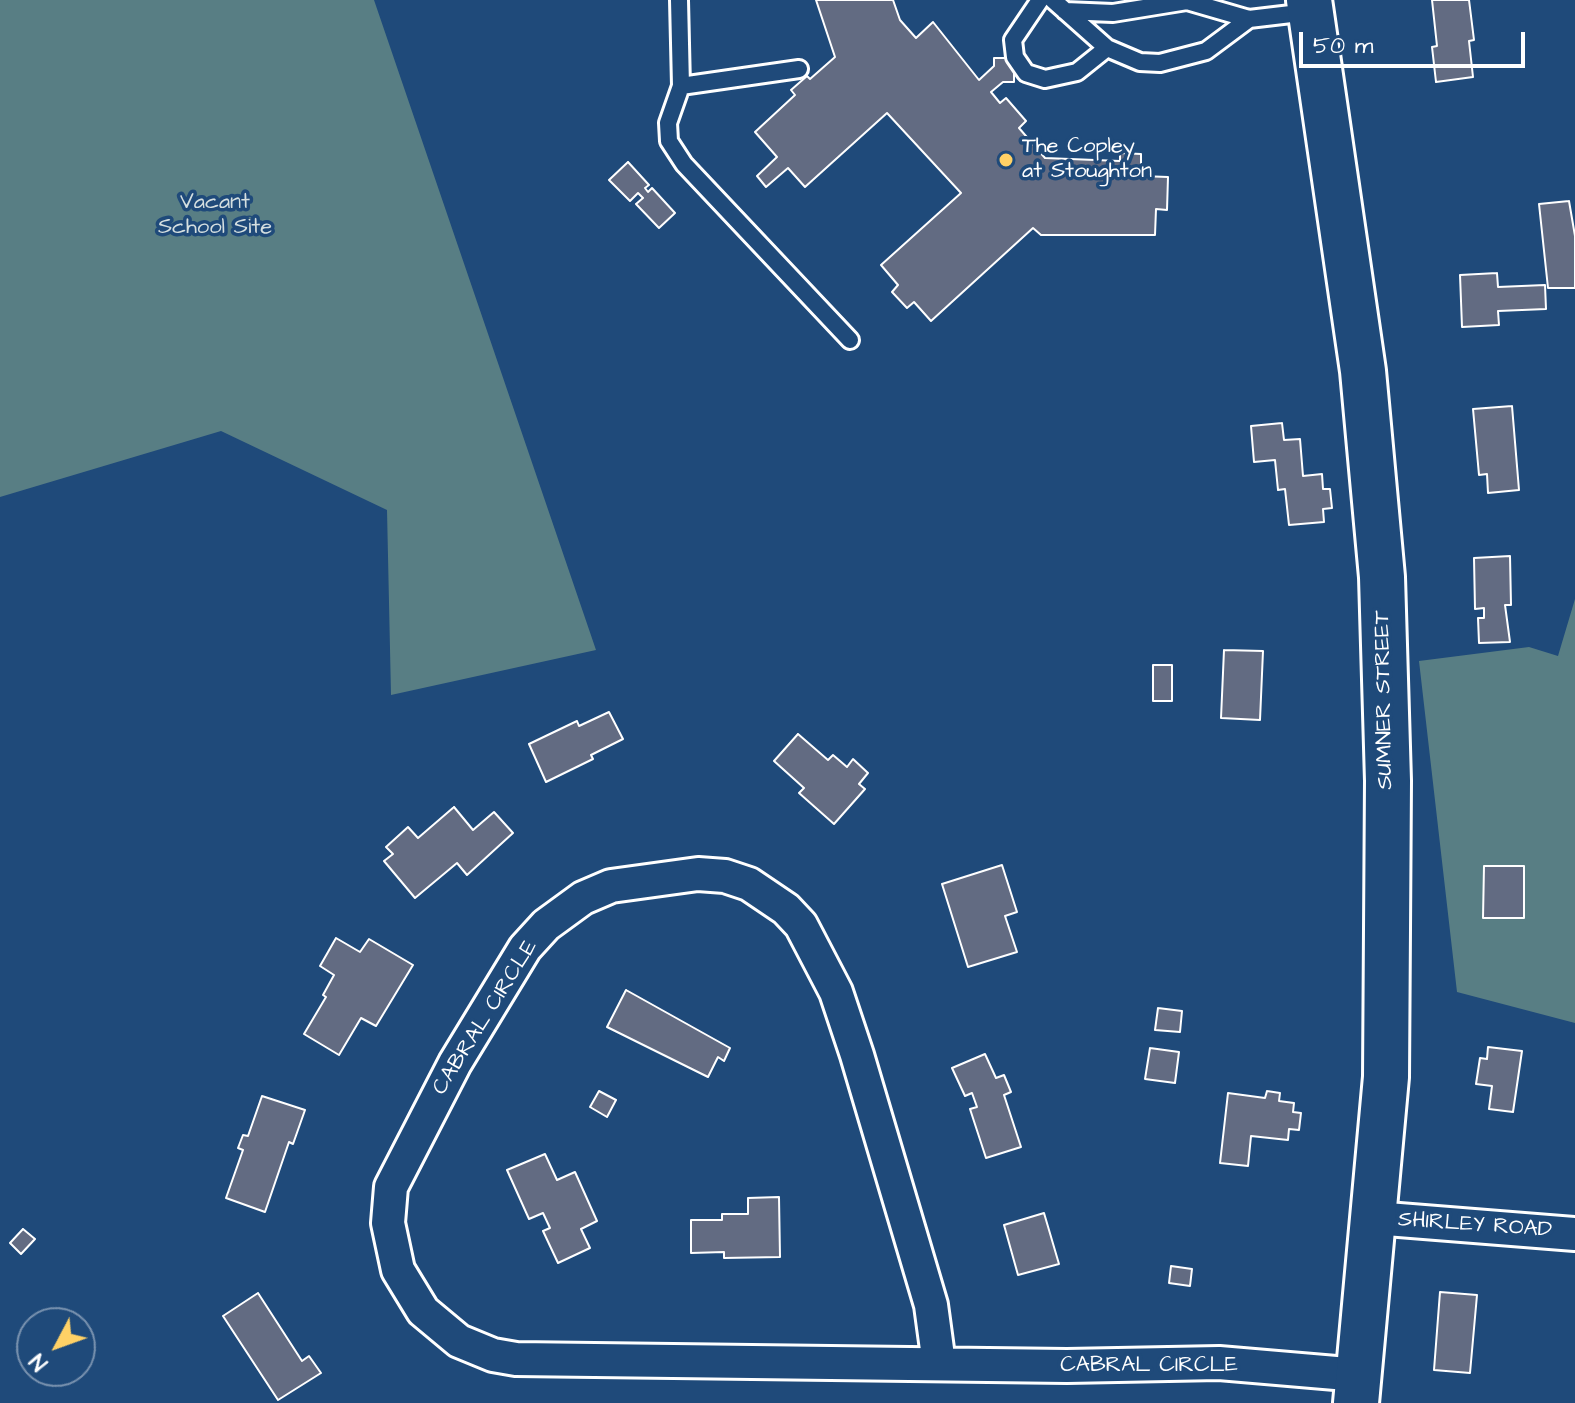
<!DOCTYPE html>
<style>
body{margin:0}
#map{position:relative;width:1575px;height:1403px;overflow:hidden;background:#1f4a7a;font-family:"Architects Daughter",sans-serif}
canvas{display:block}
.north{position:absolute;left:16px;top:1307px;width:80px;height:80px;box-sizing:border-box;background:#1f4a7a;border:2px solid #7992af;border-radius:50%;rotate:229deg;font-size:22px;font-weight:700;line-height:32px;text-align:center;color:#fff}
.north::after{content:'';display:block;margin:auto;width:28px;height:36px;background:#ffd166;clip-path:polygon(50% 0,100% 100%,50% 72%,0 100%)}
.scale{position:absolute;left:1299px;top:32px;width:226px;height:36px;box-sizing:border-box;border:4px solid #fff;border-top:0;padding-left:10px;font-size:24px;line-height:28px;white-space:nowrap;color:#fff;-webkit-text-stroke:6px #1f4a7a;paint-order:stroke}
</style>
<div id="map">
<canvas width="1575" height="1403"></canvas>
<div class="north">N</div>
<div class="scale">50 m</div>
</div>
<script>
const c = document.querySelector('canvas').getContext('2d');
c.lineJoin = 'round';
function paint(path, color) { c.fillStyle = color; c.fill(path, 'evenodd'); }
const poly = rows => new Path2D(rows.map(r => 'M' + r).join(''));
function trace(path, color, width, dash) { c.strokeStyle = color; c.lineWidth = width; c.lineCap = dash ? 'butt' : 'round'; c.setLineDash(dash || []); c.stroke(path); }
function write(font, color, halo, rows, align = 'center') {
  c.font = font + ' "Architects Daughter",sans-serif'; c.lineWidth = 7; c.setLineDash([]); c.textBaseline = 'middle'; c.strokeStyle = halo; c.fillStyle = color; for (const [text, x, y, turn = 0] of rows) {
    c.save(); c.translate(x, y); c.rotate((+turn || 0) * Math.PI / 180); c.textAlign = isNaN(turn) ? turn : align; if (halo) c.strokeText(text, 0, 0); c.fillText(text, 0, 0); c.restore();
  }
}
paint(poly([
 [0,0,374,0,596,650,391,695,387,510,221,431,0,497],
 [1575,599,1575,1023,1457,992,1419,661,1529,647,1558,656]
]), '#587e84');
const building = poly([
 [816,0,893,0,900,20,916,38,933,22,979,80,994,66,994,58,1014,58,1014,82,1003,82,991,92,1000,103,1006,98,1026,121,1019,128,1045,158,1120,161,1120,153,1141,154,1141,176,1168,177,1167,210,1156,209,1155,235,1041,235,1033,228,931,321,914,302,907,308,892,292,898,285,881,265,961,193,887,113,805,187,788,168,766,187,757,176,777,157,755,132,795,95,791,90,807,76,810,79,835,57,816,0],
 [1432,0,1469,0,1474,40,1469,41,1473,77,1436,82,1432,47,1437,46,1432,0],
 [628,162,649,185,645,188,648,192,652,188,675,213,659,228,636,204,643,198,638,193,630,201,609,180,628,162],
 [1569,201,1575,236,1575,288,1548,288,1539,204,1569,201],
 [1497,273,1498,287,1545,285,1546,309,1498,311,1499,325,1462,327,1460,275,1497,273],
 [1512,406,1519,490,1488,493,1487,474,1479,475,1473,409,1512,406],
 [1282,423,1284,440,1300,439,1303,476,1322,474,1323,489,1330,489,1332,508,1323,509,1324,522,1289,525,1285,489,1278,490,1275,460,1254,462,1251,426,1282,423],
 [1510,556,1511,605,1505,605,1510,642,1479,643,1478,618,1484,618,1484,608,1475,609,1474,558,1510,556],
 [1224,650,1263,651,1260,720,1221,718,1224,650],
 [1153,665,1172,665,1172,701,1153,701,1153,665],
 [609,712,623,739,591,755,593,759,546,782,529,744,577,721,579,726,609,712],
 [798,734,828,760,833,755,847,767,853,759,868,773,859,784,865,789,834,824,799,793,804,788,774,761,798,734],
 [454,807,473,830,494,812,513,833,467,875,457,863,415,898,384,861,393,854,386,847,408,827,418,838,454,807],
 [1002,865,1017,912,1005,916,1017,952,968,967,942,884,1002,865],
 [1484,866,1524,866,1524,918,1483,918,1484,866],
 [336,938,360,952,369,939,413,965,376,1026,361,1018,339,1055,304,1034,326,997,323,995,334,975,320,966,336,938],
 [626,990,730,1048,724,1061,718,1057,708,1077,607,1027,626,990],
 [1158,1008,1182,1011,1180,1032,1155,1030,1158,1008],
 [1488,1047,1522,1051,1513,1112,1489,1109,1492,1086,1476,1084,1480,1058,1487,1059,1488,1047],
 [1150,1048,1179,1052,1175,1083,1145,1079,1150,1048],
 [985,1054,996,1078,1004,1075,1011,1092,1004,1095,1021,1147,986,1158,970,1109,977,1107,972,1093,965,1096,952,1068,985,1054],
 [599,1091,616,1100,607,1117,590,1107,599,1091],
 [1267,1091,1280,1093,1279,1101,1294,1103,1293,1112,1301,1113,1299,1130,1289,1129,1288,1140,1251,1136,1248,1166,1220,1163,1228,1093,1265,1098,1267,1091],
 [262,1096,305,1110,293,1144,289,1142,265,1212,226,1198,243,1150,238,1148,243,1135,248,1136,262,1096],
 [545,1154,557,1180,575,1172,597,1221,581,1229,590,1248,558,1263,543,1231,550,1228,543,1213,529,1219,507,1170,545,1154],
 [779,1197,780,1257,724,1258,724,1252,691,1253,691,1220,722,1220,722,1214,748,1214,748,1198,779,1197],
 [1044,1213,1059,1264,1018,1275,1004,1225,1044,1213],
 [23,1229,35,1239,21,1254,10,1243,23,1229],
 [1171,1266,1192,1269,1190,1286,1169,1283,1171,1266],
 [1440,1292,1477,1295,1470,1373,1434,1370,1440,1292],
 [258,1293,302,1361,309,1356,321,1373,278,1400,223,1316,258,1293]
]);
paint(building, '#626b82');
trace(building, '#fff', 2);
const lane = poly([
 [679,0,681,86,668,123,669,141,684,164,850,340],
 [1040,0,1013,40,1015,57,1026,73,1045,79,1077,72,1107,48],
 [1053,0,1107,48,1140,62,1160,63,1206,51,1249,19],
 [1065,11,1113,13,1187,1,1249,19,1308,12],
 [681,86,799,69]
]);
const street = poly([
 [1374,1218,1575,1234],
 [939,1364,931,1305,857,1055,836,992,801,925,786,909,749,884,725,876,698,874,611,886,583,898,546,925,525,948,455,1063,391,1187,388,1223,398,1270,423,1311,459,1341,493,1355,516,1359,1067,1366,1219,1363,1359,1375]
]);
const secondary = poly([
 [1309,0,1363,371,1382,577,1388,781,1386,1077,1356,1403]
]);
trace(lane, '#fff', 22);
trace(street, '#fff', 38);
trace(secondary, '#fff', 50);
trace(lane, '#1f4a7a', 16);
trace(street, '#1f4a7a', 32);
trace(secondary, '#1f4a7a', 44);
for (const [x, y, r, color] of [
 [1006,160,8,"#ffd166"]
]) { const dot = new Path2D(); dot.arc(x, y, r, 0, 2 * Math.PI); c.fillStyle = color; c.fill(dot); trace(dot, '#1f4a7a', 3); }
write('22px', '#fff', '#1f4a7a', [
 ["The Copley",1022,147],
 ["at Stoughton",1022,172]
], 'left');
write('22px', '#d5dfe0', '#1f4a7a', [
 ["Vacant",215,203],
 ["School Site",215,228]
]);
write('22px', '#fff', '#1f4a7a', [
 ["SUMNER STREET",1385,700,-91],
 ["CABRAL CIRCLE",486,1018,-58],
 ["SHIRLEY ROAD",1475,1226,4],
 ["CABRAL CIRCLE",1149,1366]
]);
</script>
